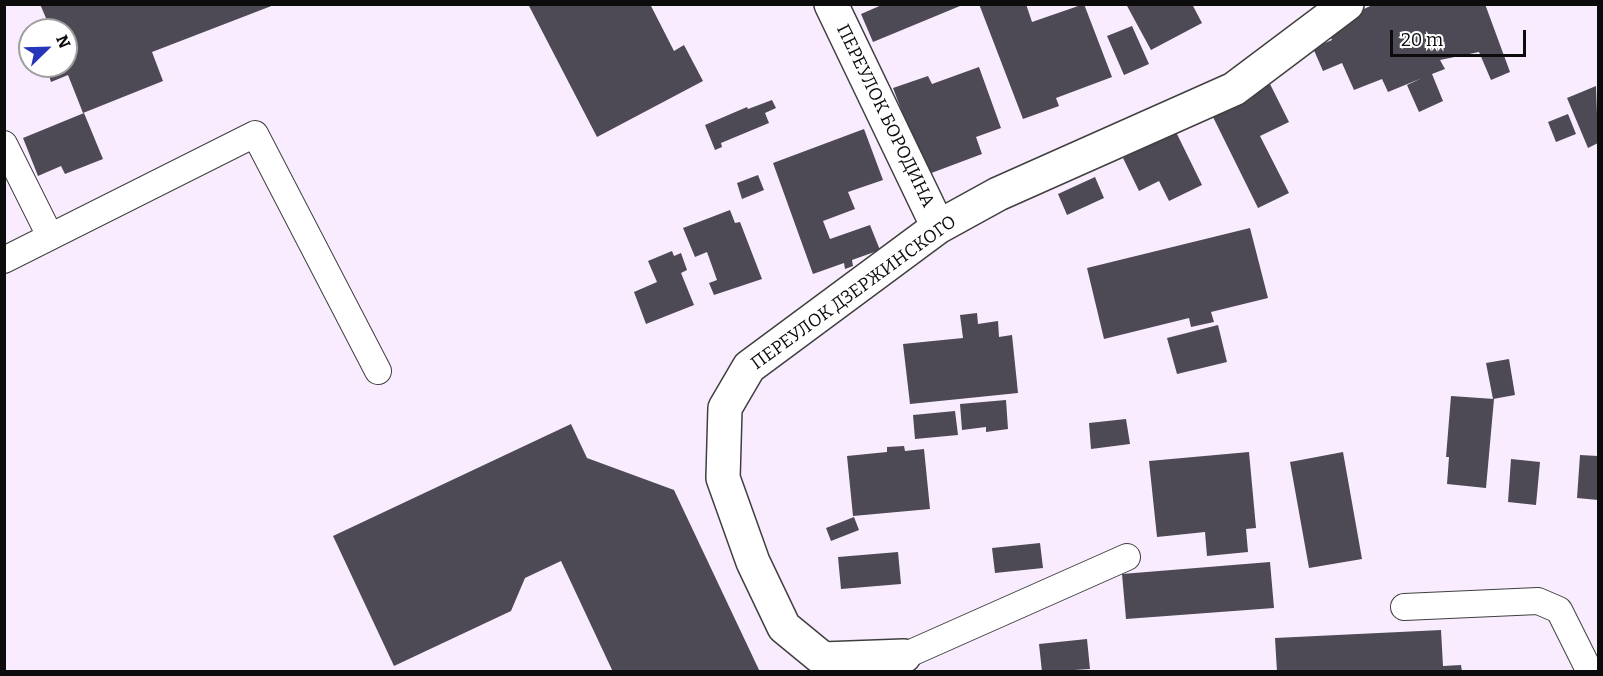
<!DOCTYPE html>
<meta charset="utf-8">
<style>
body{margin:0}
#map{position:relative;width:1603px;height:676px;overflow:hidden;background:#faecff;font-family:Bitter,serif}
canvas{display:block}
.frame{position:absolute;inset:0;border:6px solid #0c0c0c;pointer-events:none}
.north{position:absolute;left:18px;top:18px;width:60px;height:60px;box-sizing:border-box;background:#fff;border:2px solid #9e9e9e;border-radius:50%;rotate:67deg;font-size:16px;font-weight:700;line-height:24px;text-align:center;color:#0c0c0c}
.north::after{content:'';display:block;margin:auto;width:21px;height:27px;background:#2735ba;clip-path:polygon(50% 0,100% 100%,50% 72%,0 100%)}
.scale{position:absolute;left:1390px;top:30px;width:136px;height:27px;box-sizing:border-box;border:3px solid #0c0c0c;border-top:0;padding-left:8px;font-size:18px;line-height:21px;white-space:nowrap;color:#0c0c0c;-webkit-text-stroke:4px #fff;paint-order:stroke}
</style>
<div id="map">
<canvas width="1603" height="676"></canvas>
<div class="frame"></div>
<div class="north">N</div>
<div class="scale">20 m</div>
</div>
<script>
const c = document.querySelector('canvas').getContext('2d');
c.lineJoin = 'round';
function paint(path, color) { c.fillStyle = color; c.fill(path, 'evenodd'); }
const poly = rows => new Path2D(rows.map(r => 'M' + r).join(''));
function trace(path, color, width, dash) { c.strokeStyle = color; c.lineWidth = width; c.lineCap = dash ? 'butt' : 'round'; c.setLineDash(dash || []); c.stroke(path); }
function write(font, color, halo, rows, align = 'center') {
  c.font = font + ' Bitter,serif'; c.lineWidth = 6; c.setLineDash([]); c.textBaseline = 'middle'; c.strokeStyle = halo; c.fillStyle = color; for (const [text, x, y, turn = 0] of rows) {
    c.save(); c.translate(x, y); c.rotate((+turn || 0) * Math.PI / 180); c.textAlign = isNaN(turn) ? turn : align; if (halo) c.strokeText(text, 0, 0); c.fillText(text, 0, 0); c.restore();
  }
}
paint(poly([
 [40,4,274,4,274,5,152,52,163,81,83,113,68,75,51,82,46,66,66,66,66,30,51,30],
 [528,4,650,4,674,51,684,45,703,81,597,137],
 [884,4,960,4,960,6,873,42,861,14],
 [979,4,1026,4,1032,22,1084,4,1112,77,1056,98,1059,106,1023,119],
 [1126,4,1192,4,1202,23,1151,50],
 [1375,4,1485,4,1510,72,1491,80,1479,52,1440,60,1445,69,1432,74,1443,101,1419,112,1407,85,1422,78,1388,92,1382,79,1354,90,1342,63,1323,71,1313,48,1332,40,1325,26],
 [1132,26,1149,64,1124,75,1107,36],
 [979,67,1001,128,976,137,982,154,926,175,893,88,928,76,932,84],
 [1270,84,1289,122,1260,136,1289,193,1258,208,1211,113],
 [1596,86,1598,143,1588,148,1567,98],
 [772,100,776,108,765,113,769,123,721,143,722,147,715,150,705,125,747,107,748,109],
 [84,113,103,159,65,174,61,166,38,176,23,138],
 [1568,114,1576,134,1556,142,1548,122],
 [864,129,883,180,848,192,855,209,823,221,830,239,870,225,880,250,852,260,853,266,845,269,844,263,813,274,773,163],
 [1176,132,1202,185,1169,201,1159,181,1139,191,1123,158],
 [758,175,764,190,742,199,737,183],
 [1095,177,1104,198,1067,215,1058,194],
 [730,210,735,223,740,222,762,279,714,295,709,283,717,280,707,252,695,257,683,228],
 [1250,228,1268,298,1211,312,1214,322,1191,327,1189,318,1104,339,1087,268],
 [672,251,674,256,681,253,687,270,681,273,694,305,646,324,634,292,657,282,648,261],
 [977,313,978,324,998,321,999,337,1012,335,1018,393,910,404,903,344,963,338,960,315],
 [1218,325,1227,362,1177,374,1167,338],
 [1509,359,1515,395,1493,399,1486,363],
 [1451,396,1494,399,1486,488,1447,484,1449,457,1446,457],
 [1006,400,1008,429,986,432,986,427,962,430,960,404],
 [955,411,958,435,915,439,913,415],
 [1126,419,1130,444,1091,449,1089,423],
 [571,424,587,458,674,490,760,672,613,672,561,561,525,578,511,611,394,666,333,536],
 [904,446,905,451,924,449,930,509,853,516,847,456,887,452,887,447],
 [1249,452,1256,528,1246,529,1248,552,1207,556,1205,532,1157,537,1149,461],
 [1343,452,1362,559,1309,568,1290,462],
 [1580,455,1598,456,1598,500,1577,498],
 [1511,459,1540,462,1536,505,1508,502],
 [854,517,859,530,831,541,826,528],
 [1040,543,1043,568,995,573,992,548],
 [898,552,901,584,841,589,838,557],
 [1270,562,1274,608,1126,619,1122,574],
 [1441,630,1443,666,1461,665,1462,672,1277,672,1275,638],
 [1087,639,1090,669,1042,672,1039,644]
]), '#4d4955');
const service = poly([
 [4,144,50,236],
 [4,260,255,134,378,371],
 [1404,607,1538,601,1559,610,1590,672],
 [904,656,1127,557]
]);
const minor = poly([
 [831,4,938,227],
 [904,656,823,659,784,627,753,562,723,478,725,408,749,367,938,227,998,194,1234,89,1347,4]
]);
trace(service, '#3f3f3f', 28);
trace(minor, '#3f3f3f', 36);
trace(service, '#fff', 26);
trace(minor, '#fff', 33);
write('18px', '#0c0c0c', '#fff', [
 ["ПЕРЕУЛОК БОРОДИНА",885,116,64],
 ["ПЕРЕУЛОК ДЗЕРЖИНСКОГО",854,293,-36]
]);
</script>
